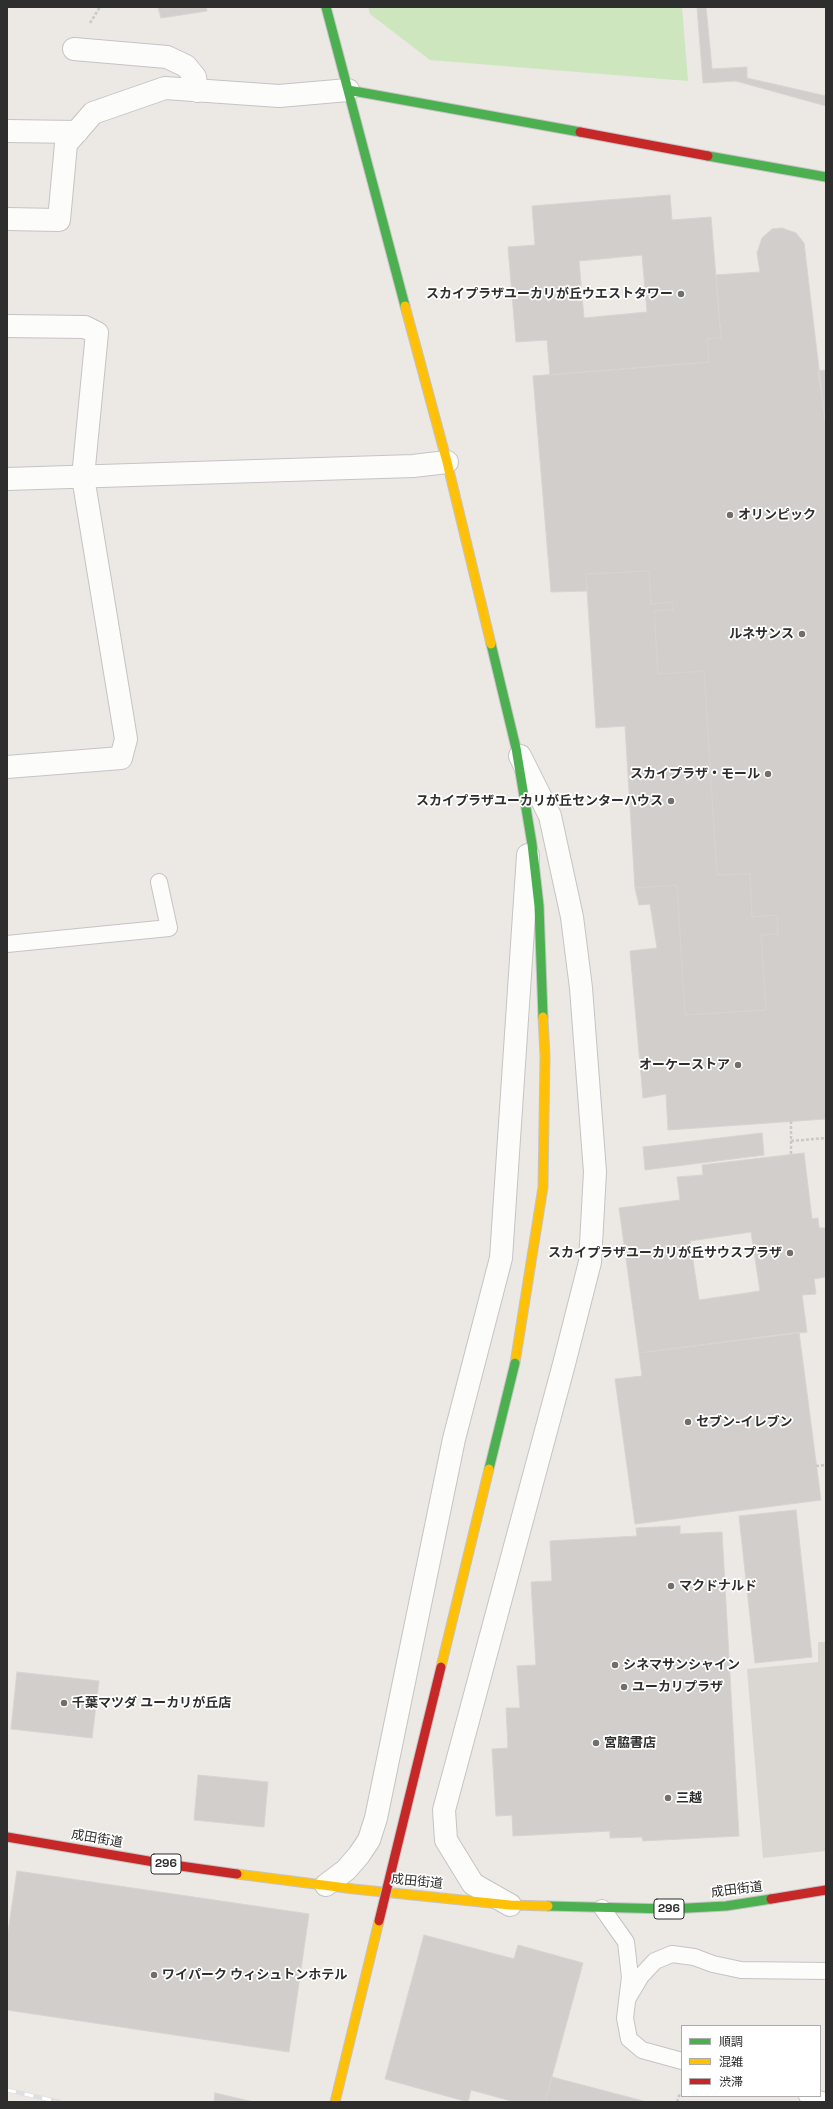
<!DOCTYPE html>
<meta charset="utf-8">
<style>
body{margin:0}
#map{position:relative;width:833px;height:2109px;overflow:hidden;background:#ece8e4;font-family:"Space Grotesk","Noto Sans JP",sans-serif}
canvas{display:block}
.frame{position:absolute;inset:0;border:8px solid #2e2e2e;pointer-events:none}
.legend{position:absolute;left:681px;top:2025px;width:140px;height:72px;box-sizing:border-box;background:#fff;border:1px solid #ababab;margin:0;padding:5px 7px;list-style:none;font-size:12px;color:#2e2e2e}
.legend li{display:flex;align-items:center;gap:8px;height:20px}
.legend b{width:20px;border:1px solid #ababab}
</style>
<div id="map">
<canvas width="833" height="2109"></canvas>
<div class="frame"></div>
<ul class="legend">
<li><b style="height:5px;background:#4caf50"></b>順調</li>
<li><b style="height:5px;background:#ffc107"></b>混雑</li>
<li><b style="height:5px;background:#c62828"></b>渋滞</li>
</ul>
</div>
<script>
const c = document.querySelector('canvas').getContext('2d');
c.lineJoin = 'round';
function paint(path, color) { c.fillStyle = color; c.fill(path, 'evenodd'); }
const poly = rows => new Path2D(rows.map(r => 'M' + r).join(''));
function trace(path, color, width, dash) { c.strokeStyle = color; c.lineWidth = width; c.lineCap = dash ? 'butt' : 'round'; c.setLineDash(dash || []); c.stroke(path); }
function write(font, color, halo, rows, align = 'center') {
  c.font = font + ' "Space Grotesk","Noto Sans JP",sans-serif'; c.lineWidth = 3.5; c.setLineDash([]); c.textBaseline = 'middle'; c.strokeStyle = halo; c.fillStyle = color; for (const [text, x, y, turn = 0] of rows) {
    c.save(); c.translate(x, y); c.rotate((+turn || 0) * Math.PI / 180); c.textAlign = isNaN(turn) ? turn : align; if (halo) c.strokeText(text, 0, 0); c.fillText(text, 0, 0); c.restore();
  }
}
paint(poly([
 [368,7,682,7,688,81,430,60,370,14]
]), '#cee6be');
paint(poly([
 [818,1642,826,1642,826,1851,763,1858,747,1669,818,1662]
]), '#dad6d2');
const building = poly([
 [158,7,206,7,207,11,161,18,158,7],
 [697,7,706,7,712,69,747,67,747,78,826,96,826,106,736,81,703,83,697,7],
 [670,195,672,220,711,217,721,338,707,339,709,362,550,375,547,340,516,342,508,247,535,245,532,206,670,195],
 [642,255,647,312,584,318,579,261,642,255],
 [782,228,796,233,804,243,826,428,826,1119,668,1130,666,1094,643,1098,630,951,657,948,650,904,639,905,635,888,677,885,685,1015,766,1010,761,935,778,934,777,915,752,917,750,874,717,875,704,671,658,674,654,611,673,610,672,602,651,604,649,571,586,574,587,591,551,592,533,376,709,362,707,339,721,338,716,275,760,272,757,253,762,238,772,229,782,228],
 [826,370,826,428,818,371,826,370],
 [649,571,651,604,672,602,673,610,654,611,658,674,704,671,717,875,750,874,752,917,777,915,778,934,761,935,766,1010,685,1015,677,885,635,888,625,726,596,728,586,574,649,571],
 [762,1133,764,1155,645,1170,643,1147,762,1133],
 [804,1153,812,1219,818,1218,819,1228,826,1228,826,1277,814,1279,816,1294,802,1295,807,1332,639,1353,619,1208,680,1200,677,1177,703,1175,702,1165,804,1153],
 [751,1232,760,1291,699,1300,690,1241,751,1232],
 [799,1332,821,1500,635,1524,615,1379,642,1376,639,1353,799,1332],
 [796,1510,812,1657,755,1663,739,1516,796,1510],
 [680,1526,680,1534,722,1532,739,1836,643,1841,642,1837,610,1838,610,1831,513,1836,512,1815,496,1816,492,1749,508,1748,506,1708,520,1708,517,1666,536,1665,531,1582,552,1581,550,1541,637,1536,636,1528,680,1526],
 [17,1672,99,1681,92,1738,11,1729,17,1672],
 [198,1775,268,1782,264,1827,194,1820,198,1775],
 [17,1871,309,1914,289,2052,7,2010,7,1939,17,1871],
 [424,1935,514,1959,518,1945,583,1963,545,2102,515,2102,471,2090,468,2102,385,2079,424,1935],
 [552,2077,647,2102,545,2102,552,2077],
 [215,2093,254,2102,214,2102,215,2093]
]);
paint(building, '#d1cecb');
trace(building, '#d7d4d0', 1);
const lane = poly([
 [7,944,169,928,159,882],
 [602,1908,626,1942,630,1977,625,2018,629,2039,642,2050,682,2061],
 [628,1998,641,1976,655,1961,672,1954,694,1957,713,1964,741,1970,826,1971],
 [807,2096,826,2101]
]);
const street = poly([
 [74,49,167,57,186,66,195,77,197,91],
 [7,131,77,132],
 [7,219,59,220,66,144,93,113,165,88,279,96,348,90],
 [7,326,85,327,97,333,83,477,126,739,121,758,7,767],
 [7,479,413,466,447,462],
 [326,1885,346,1870,359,1855,369,1840,376,1818,454,1439,501,1258,528,855],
 [510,1905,473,1884,446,1840,444,1810,564,1364,590,1262,595,1172,581,988,572,917,550,816,520,756]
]);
const fast = poly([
 [326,7,405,306],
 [348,90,580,132],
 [708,156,826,177],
 [491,644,516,748,532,844,539,906,543,1017],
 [548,1906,670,1909,726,1906,771,1899]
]);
const slow = poly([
 [405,306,447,462,491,644],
 [515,1363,543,1187,545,1056,543,1017],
 [237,1874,354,1889,510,1905,548,1906]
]);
const jam = poly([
 [580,132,708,156],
 [7,1837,166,1864,237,1874],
 [771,1899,826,1890]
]);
trace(lane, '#c5c4c5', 18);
trace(street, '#c5c4c5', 24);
trace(fast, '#c5c4c5', 11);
trace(slow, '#c5c4c5', 11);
trace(jam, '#c5c4c5', 11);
trace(poly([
 [90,23,100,7],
 [791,1121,791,1154],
 [791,1141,826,1138],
 [816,1466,826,1465],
 [677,2102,680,2093]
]), '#c9c9c8', 2.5, [3, 2]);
trace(lane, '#fcfcfb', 16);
trace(street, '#fcfcfb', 22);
trace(fast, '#4caf50', 9);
trace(slow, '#ffc107', 9);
trace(jam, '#c62828', 9);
const rail = poly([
 [7,2090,60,2102]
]);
trace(rail, '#dfdfe1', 4.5);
trace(rail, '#fff', 3, [9]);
const fastBridge = poly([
 [489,1469,515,1363]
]);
const slowBridge = poly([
 [441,1667,489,1469],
 [335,2102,379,1921]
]);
const jamBridge = poly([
 [379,1921,441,1667]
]);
trace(fastBridge, '#c5c4c5', 11, []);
trace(slowBridge, '#c5c4c5', 11, []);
trace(jamBridge, '#c5c4c5', 11, []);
trace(fastBridge, '#4caf50', 9);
trace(slowBridge, '#ffc107', 9);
trace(jamBridge, '#c62828', 9);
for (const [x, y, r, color] of [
 [681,294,4,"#706f6e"],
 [730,515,4,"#706f6e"],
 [802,634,4,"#706f6e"],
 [768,774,4,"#706f6e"],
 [671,801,4,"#706f6e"],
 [738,1065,4,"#706f6e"],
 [790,1253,4,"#706f6e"],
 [688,1422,4,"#706f6e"],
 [671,1586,4,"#706f6e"],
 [615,1665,4,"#706f6e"],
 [624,1687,4,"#706f6e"],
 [64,1703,4,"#706f6e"],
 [596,1743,4,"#706f6e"],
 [668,1798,4,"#706f6e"],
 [154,1975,4,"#706f6e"]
]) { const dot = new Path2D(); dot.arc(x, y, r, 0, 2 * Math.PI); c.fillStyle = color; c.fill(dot); trace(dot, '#fff', 1.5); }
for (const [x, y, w] of [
 [166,1864,30],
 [669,1909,30]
]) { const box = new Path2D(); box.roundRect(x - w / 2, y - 10, w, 20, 3); c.fillStyle = '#fff'; c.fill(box); trace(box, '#2e2e2e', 1); }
write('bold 12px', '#2e2e2e', null, [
 ["296",166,1864],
 ["296",669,1909]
]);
write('bold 13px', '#2e2e2e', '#fff', [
 ["スカイプラザユーカリが丘ウエストタワー",673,294,"right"],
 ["オリンピック",738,515],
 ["ルネサンス",794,634,"right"],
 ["スカイプラザ・モール",760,774,"right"],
 ["スカイプラザユーカリが丘センターハウス",663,801,"right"],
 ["オーケーストア",730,1065,"right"],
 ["スカイプラザユーカリが丘サウスプラザ",782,1253,"right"],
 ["セブン-イレブン",696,1422],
 ["マクドナルド",679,1586],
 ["シネマサンシャイン",623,1665],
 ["ユーカリプラザ",632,1687],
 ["千葉マツダ ユーカリが丘店",72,1703],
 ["宮脇書店",604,1743],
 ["三越",676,1798],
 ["ワイパーク ウィシュトンホテル",162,1975]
], 'left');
write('13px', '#2e2e2e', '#fff', [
 ["成田街道",97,1839,10],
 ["成田街道",417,1882,6],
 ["成田街道",737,1890,-7]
]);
</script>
